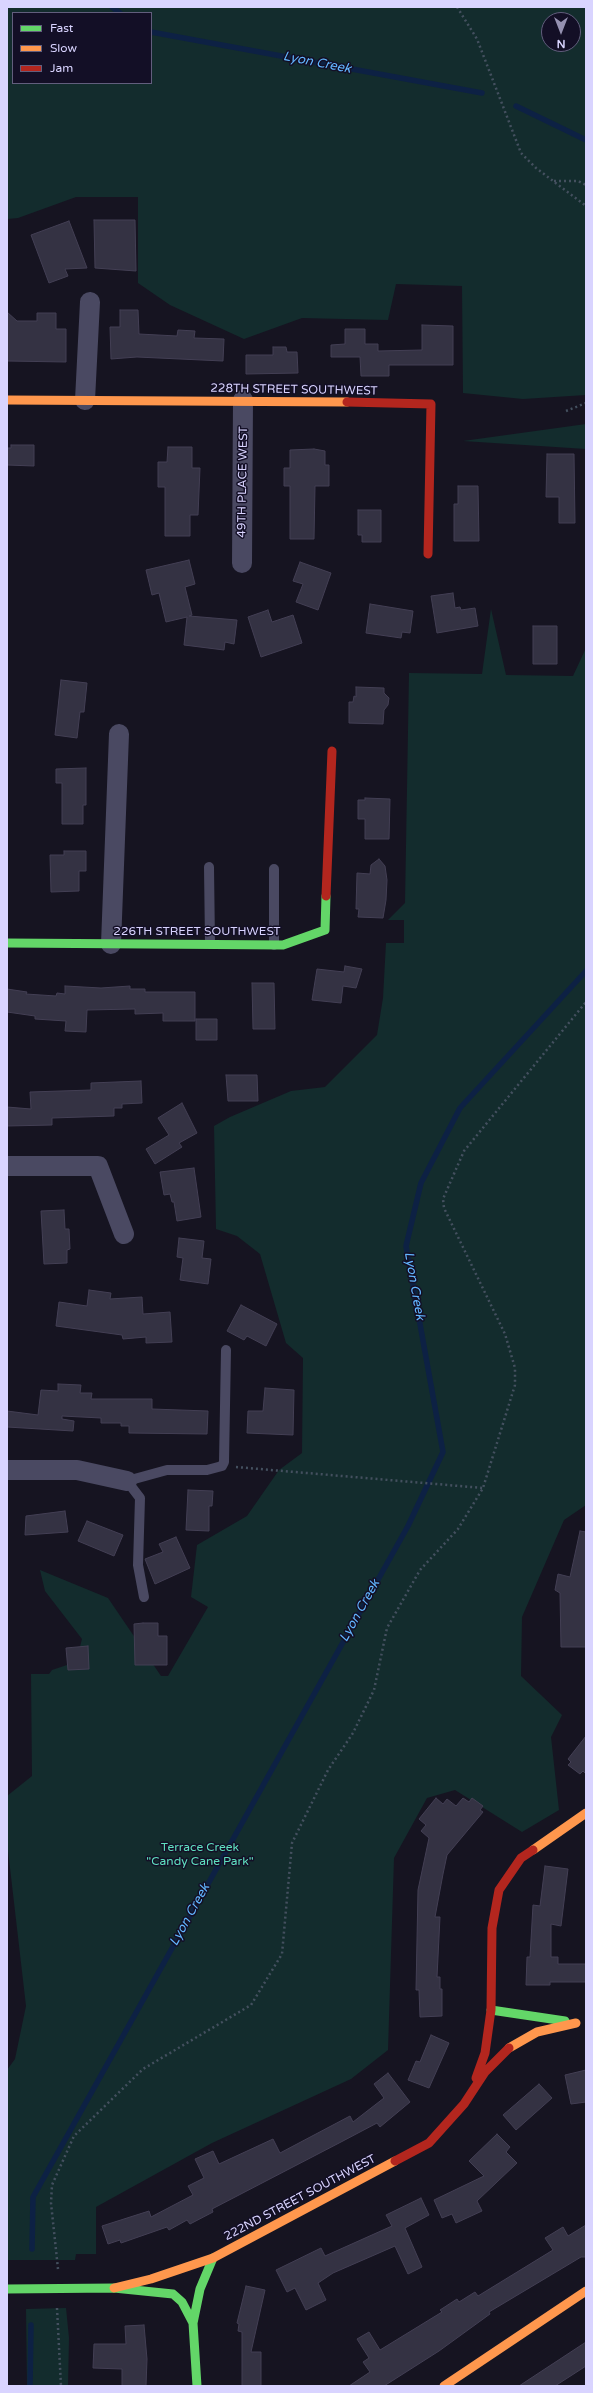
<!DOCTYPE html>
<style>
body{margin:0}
#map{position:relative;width:593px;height:2393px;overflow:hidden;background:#161421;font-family:"Varela Round",sans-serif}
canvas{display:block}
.frame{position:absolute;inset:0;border:8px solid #d9d4ff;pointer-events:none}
.legend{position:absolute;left:12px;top:12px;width:140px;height:72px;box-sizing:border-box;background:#130f26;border:1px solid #625e7d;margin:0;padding:5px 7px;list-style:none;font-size:12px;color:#d9d4ff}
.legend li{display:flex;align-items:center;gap:8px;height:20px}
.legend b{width:20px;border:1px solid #625e7d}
.north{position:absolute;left:541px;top:12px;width:40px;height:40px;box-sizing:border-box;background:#130f26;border:1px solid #625e7d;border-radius:50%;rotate:180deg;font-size:11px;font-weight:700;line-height:16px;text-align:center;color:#d9d4ff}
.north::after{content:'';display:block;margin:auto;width:14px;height:18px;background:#9591b1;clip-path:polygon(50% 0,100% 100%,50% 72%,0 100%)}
</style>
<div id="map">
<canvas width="593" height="2393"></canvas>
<div class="frame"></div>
<ul class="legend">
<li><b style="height:5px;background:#63d668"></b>Fast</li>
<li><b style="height:5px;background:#ff974d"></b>Slow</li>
<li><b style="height:5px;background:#b3261e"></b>Jam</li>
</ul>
<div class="north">N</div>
</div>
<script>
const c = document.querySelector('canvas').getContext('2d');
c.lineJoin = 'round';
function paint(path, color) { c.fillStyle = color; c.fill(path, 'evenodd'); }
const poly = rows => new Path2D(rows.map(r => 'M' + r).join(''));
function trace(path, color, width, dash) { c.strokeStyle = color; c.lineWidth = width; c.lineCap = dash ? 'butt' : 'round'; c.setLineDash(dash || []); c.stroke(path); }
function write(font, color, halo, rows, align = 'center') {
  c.font = font + ' "Varela Round",sans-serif'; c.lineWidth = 3; c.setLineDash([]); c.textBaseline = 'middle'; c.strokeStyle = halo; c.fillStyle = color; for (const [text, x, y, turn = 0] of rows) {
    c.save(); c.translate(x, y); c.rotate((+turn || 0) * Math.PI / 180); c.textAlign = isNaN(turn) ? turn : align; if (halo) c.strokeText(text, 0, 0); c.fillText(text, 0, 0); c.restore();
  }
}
paint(poly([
 [7,7,586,7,586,395,523,399,463,393,462,286,396,284,388,320,302,318,244,339,170,305,138,283,138,197,76,197,18,218,7,219],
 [13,13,151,13,151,83,13,83],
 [549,20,573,20,573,44,549,44],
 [586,424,586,449,463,441],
 [491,609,506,675,573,676,586,648,586,1505,564,1520,522,1617,521,1676,562,1715,551,1737,559,1810,522,1832,455,1790,427,1798,394,1858,388,2050,351,2079,212,2143,96,2207,96,2254,76,2254,75,2260,7,2260,7,2070,15,2059,26,2006,7,1842,7,1796,32,1776,31,1674,49,1674,52,1670,76,1662,82,1639,45,1591,40,1570,108,1598,161,1676,168,1676,208,1607,191,1597,197,1545,247,1516,279,1470,302,1453,303,1358,286,1343,260,1254,237,1236,216,1229,214,1126,230,1117,291,1091,325,1087,377,1035,383,998,386,943,404,943,404,920,388,920,405,903,409,673,482,674],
 [66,2308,69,2338,68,2386,27,2386,26,2309]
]), '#132c2d');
trace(poly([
 [112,7,120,13],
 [151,32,482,93],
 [516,106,586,140],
 [32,2249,33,2197,408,1526,443,1452,406,1246,421,1183,460,1108,586,971],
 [30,2386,31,2325]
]), '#0d2144', 5.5);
const building = poly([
 [94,220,135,220,136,271,95,268,94,220],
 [69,221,87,268,65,269,68,276,49,283,31,235,69,221],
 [120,310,138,310,139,334,177,336,178,330,195,331,194,338,224,339,223,361,137,357,111,359,110,327,120,327,120,310],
 [7,312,17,321,37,321,37,313,56,313,56,329,66,329,66,362,7,361,7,312],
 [422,325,453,326,453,365,389,365,389,376,361,376,360,357,331,357,331,345,345,344,345,329,365,329,365,344,378,344,378,351,422,350,422,325],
 [273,347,286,347,287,352,297,352,298,373,246,374,246,355,273,355,273,347],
 [11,445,34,445,34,466,7,465,7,448,11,448,11,445],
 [168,447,192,447,192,468,200,468,198,515,190,515,190,536,165,536,165,487,158,487,158,462,167,462,168,447],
 [314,449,325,451,325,465,329,465,329,486,315,486,314,539,290,539,290,486,284,486,284,468,290,468,290,450,314,449],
 [547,454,574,454,575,523,559,523,559,497,546,497,547,454],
 [458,486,478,486,479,541,454,541,454,504,458,504,458,486],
 [358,510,381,510,381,542,362,542,362,535,358,535,358,510],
 [189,560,195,584,185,587,192,615,189,616,237,620,234,644,225,642,224,650,184,645,187,617,166,622,159,593,152,595,146,570,189,560],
 [300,562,331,573,318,610,296,602,303,584,293,581,300,562],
 [453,593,455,608,460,607,461,610,475,608,478,626,437,633,431,596,453,593],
 [370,604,413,611,410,633,402,632,401,638,366,633,370,604],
 [268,610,272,622,293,615,302,643,261,657,248,617,268,610],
 [533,626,557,626,557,664,533,664,533,626],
 [61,680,87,683,84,712,80,712,77,738,55,735,61,680],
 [356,687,384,688,384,693,389,698,388,705,384,710,383,724,349,723,349,702,353,702,354,696,356,697,356,687],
 [86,768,86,805,83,805,83,824,62,824,62,783,56,783,56,769,86,768],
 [365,798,390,799,389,839,365,839,365,819,358,819,358,800,365,800,365,798],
 [64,851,86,851,86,871,79,871,79,891,51,892,50,855,64,855,64,851],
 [379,859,385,866,387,880,386,900,383,918,358,917,359,909,356,909,357,873,370,874,371,865,379,859],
 [345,966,362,969,356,988,343,986,341,1003,312,1000,317,969,344,972,345,966],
 [252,983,274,983,275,1029,253,1029,252,983],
 [65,986,101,988,130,986,130,989,145,989,145,992,195,992,195,1021,163,1021,163,1013,135,1014,135,1009,87,1010,86,1032,65,1031,66,1021,35,1019,35,1016,7,1012,7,989,27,992,26,994,56,996,57,993,65,994,65,986],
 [196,1019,217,1019,217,1040,196,1040,196,1019],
 [226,1075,257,1075,258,1101,228,1101,226,1075],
 [141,1081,142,1103,122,1104,122,1108,114,1108,114,1116,52,1118,52,1125,7,1126,7,1107,31,1109,30,1092,91,1090,91,1083,141,1081],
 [182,1103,197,1133,179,1143,182,1147,155,1164,146,1149,169,1135,158,1118,182,1103],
 [194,1168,201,1217,177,1221,174,1202,172,1202,170,1194,164,1195,160,1172,194,1168],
 [64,1210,65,1229,69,1229,70,1249,67,1250,67,1263,44,1264,41,1211,64,1210],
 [179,1238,204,1241,202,1258,211,1259,208,1284,180,1280,183,1258,177,1257,179,1238],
 [89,1290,111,1293,110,1299,142,1297,143,1314,170,1312,172,1342,146,1343,146,1337,123,1339,122,1335,56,1326,59,1302,87,1306,89,1290],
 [241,1305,277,1324,266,1346,247,1336,244,1340,227,1331,241,1305],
 [58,1384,81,1385,80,1393,92,1393,91,1399,152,1399,152,1409,208,1411,207,1434,129,1433,129,1426,121,1426,121,1423,101,1423,101,1418,62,1416,62,1419,74,1421,73,1431,7,1427,7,1411,38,1415,41,1390,58,1391,58,1384],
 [265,1388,294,1390,293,1435,247,1433,248,1411,263,1411,265,1388],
 [188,1490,213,1491,212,1506,209,1506,209,1531,186,1530,188,1490],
 [65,1511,68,1532,25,1535,26,1516,65,1511],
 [87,1521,123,1535,114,1556,78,1541,87,1521],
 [580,1531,586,1532,586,1647,561,1647,560,1593,555,1590,558,1574,570,1577,580,1531],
 [176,1537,190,1568,155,1584,145,1559,163,1552,159,1544,176,1537],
 [143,1623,158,1623,158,1636,167,1636,167,1665,135,1665,134,1624,143,1623],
 [88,1646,89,1669,68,1670,66,1648,88,1646],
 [586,1736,586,1774,583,1771,580,1774,568,1765,571,1762,568,1759,586,1736],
 [436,1798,443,1804,447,1799,456,1806,463,1798,469,1802,472,1798,483,1806,480,1810,483,1812,447,1855,443,1874,435,1917,440,1917,437,1977,440,1977,440,1989,442,1989,442,2016,420,2017,419,1990,416,1990,418,1890,429,1838,421,1831,426,1825,419,1819,436,1798],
 [545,1866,568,1869,561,1926,551,1924,551,1957,558,1957,558,1964,586,1964,586,1982,550,1982,550,1985,526,1985,527,1957,530,1957,533,1905,540,1906,545,1866],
 [431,2035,449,2043,429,2088,408,2080,416,2061,420,2062,431,2035],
 [586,2070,586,2102,571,2104,565,2075,586,2070],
 [388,2073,410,2102,380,2127,377,2123,341,2142,212,2209,213,2212,190,2224,187,2220,169,2230,167,2227,121,2243,120,2240,108,2244,102,2226,149,2211,151,2217,193,2195,188,2186,204,2178,195,2159,213,2151,219,2164,273,2139,280,2153,350,2116,353,2122,384,2098,374,2084,388,2073],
 [539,2084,552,2098,516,2130,503,2115,539,2084],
 [497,2134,510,2147,506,2152,517,2163,477,2201,482,2211,456,2223,452,2214,442,2218,434,2200,484,2176,469,2161,497,2134],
 [421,2198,429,2215,405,2228,422,2267,408,2274,395,2246,333,2273,318,2283,326,2300,306,2310,295,2288,287,2292,276,2270,321,2248,325,2256,392,2226,386,2215,421,2198],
 [586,2225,586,2257,581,2257,566,2266,489,2312,490,2314,439,2351,384,2386,349,2386,370,2372,363,2362,369,2358,357,2339,369,2332,380,2350,442,2312,440,2310,457,2299,459,2302,475,2292,478,2296,553,2250,545,2238,563,2227,568,2236,586,2225],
 [246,2286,265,2290,251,2352,261,2352,261,2386,242,2386,242,2332,238,2331,239,2324,237,2323,246,2286],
 [144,2325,147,2359,146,2386,122,2386,122,2369,93,2368,94,2344,126,2344,125,2326,144,2325],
 [586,2342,586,2366,555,2386,519,2386,586,2342]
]);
paint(building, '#343243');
trace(building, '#433f54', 1);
trace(poly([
 [457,7,477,39,521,153,536,168,586,206],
 [554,181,578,181,586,185],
 [566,411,586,403],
 [236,1467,483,1488],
 [58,2269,51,2203,52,2185,74,2136,143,2069,251,2005,282,1954,292,1843,328,1770,353,1733,374,1690,387,1628,420,1570,458,1529,483,1488,515,1385,515,1368,505,1334,444,1208,443,1199,464,1151,586,1002],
 [57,2308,61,2386]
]), '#44505f', 2.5, [2, 3]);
trace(poly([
 [209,867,210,944],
 [274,869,274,945],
 [144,1597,138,1565,140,1498,127,1481,167,1470,207,1470,222,1466,224,1462,226,1350]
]), '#4a4962', 10);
trace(poly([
 [85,400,90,302],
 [242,563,243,400],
 [111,944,119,734],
 [7,1166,98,1166,124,1234],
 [7,1470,77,1470,127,1481]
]), '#4a4962', 20);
trace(poly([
 [7,943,283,945,325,930,326,896],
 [491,2010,565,2021],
 [7,2289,114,2288,173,2294,182,2302,193,2323],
 [197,2386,193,2323,200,2289,213,2258]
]), '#63d668', 9);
trace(poly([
 [7,400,347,402],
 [533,1850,586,1813],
 [509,2048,537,2032,576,2023],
 [114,2288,151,2279,213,2258,395,2161],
 [444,2386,586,2291]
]), '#ff974d', 9);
trace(poly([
 [347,402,431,404,428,554],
 [326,896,332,751],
 [476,2078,485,2053,491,2010,492,1928,499,1890,521,1858,533,1850],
 [395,2161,429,2143,464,2104,485,2072,509,2048]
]), '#b3261e', 9);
write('12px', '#d9d4ff', '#130f26', [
 ["228TH STREET SOUTHWEST",294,390,1],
 ["49TH PLACE WEST",243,482,-89],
 ["226TH STREET SOUTHWEST",197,932],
 ["222ND STREET SOUTHWEST",300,2198,-28]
]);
write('12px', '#5fe0c0', '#130f26', [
 ["Terrace Creek",200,1848],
 ["\"Candy Cane Park\"",200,1862]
]);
write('italic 13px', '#62b6ff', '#130f26', [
 ["Lyon Creek",317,63,11],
 ["Lyon Creek",414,1286,80],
 ["Lyon Creek",360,1611,-61],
 ["Lyon Creek",190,1915,-61]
]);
</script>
